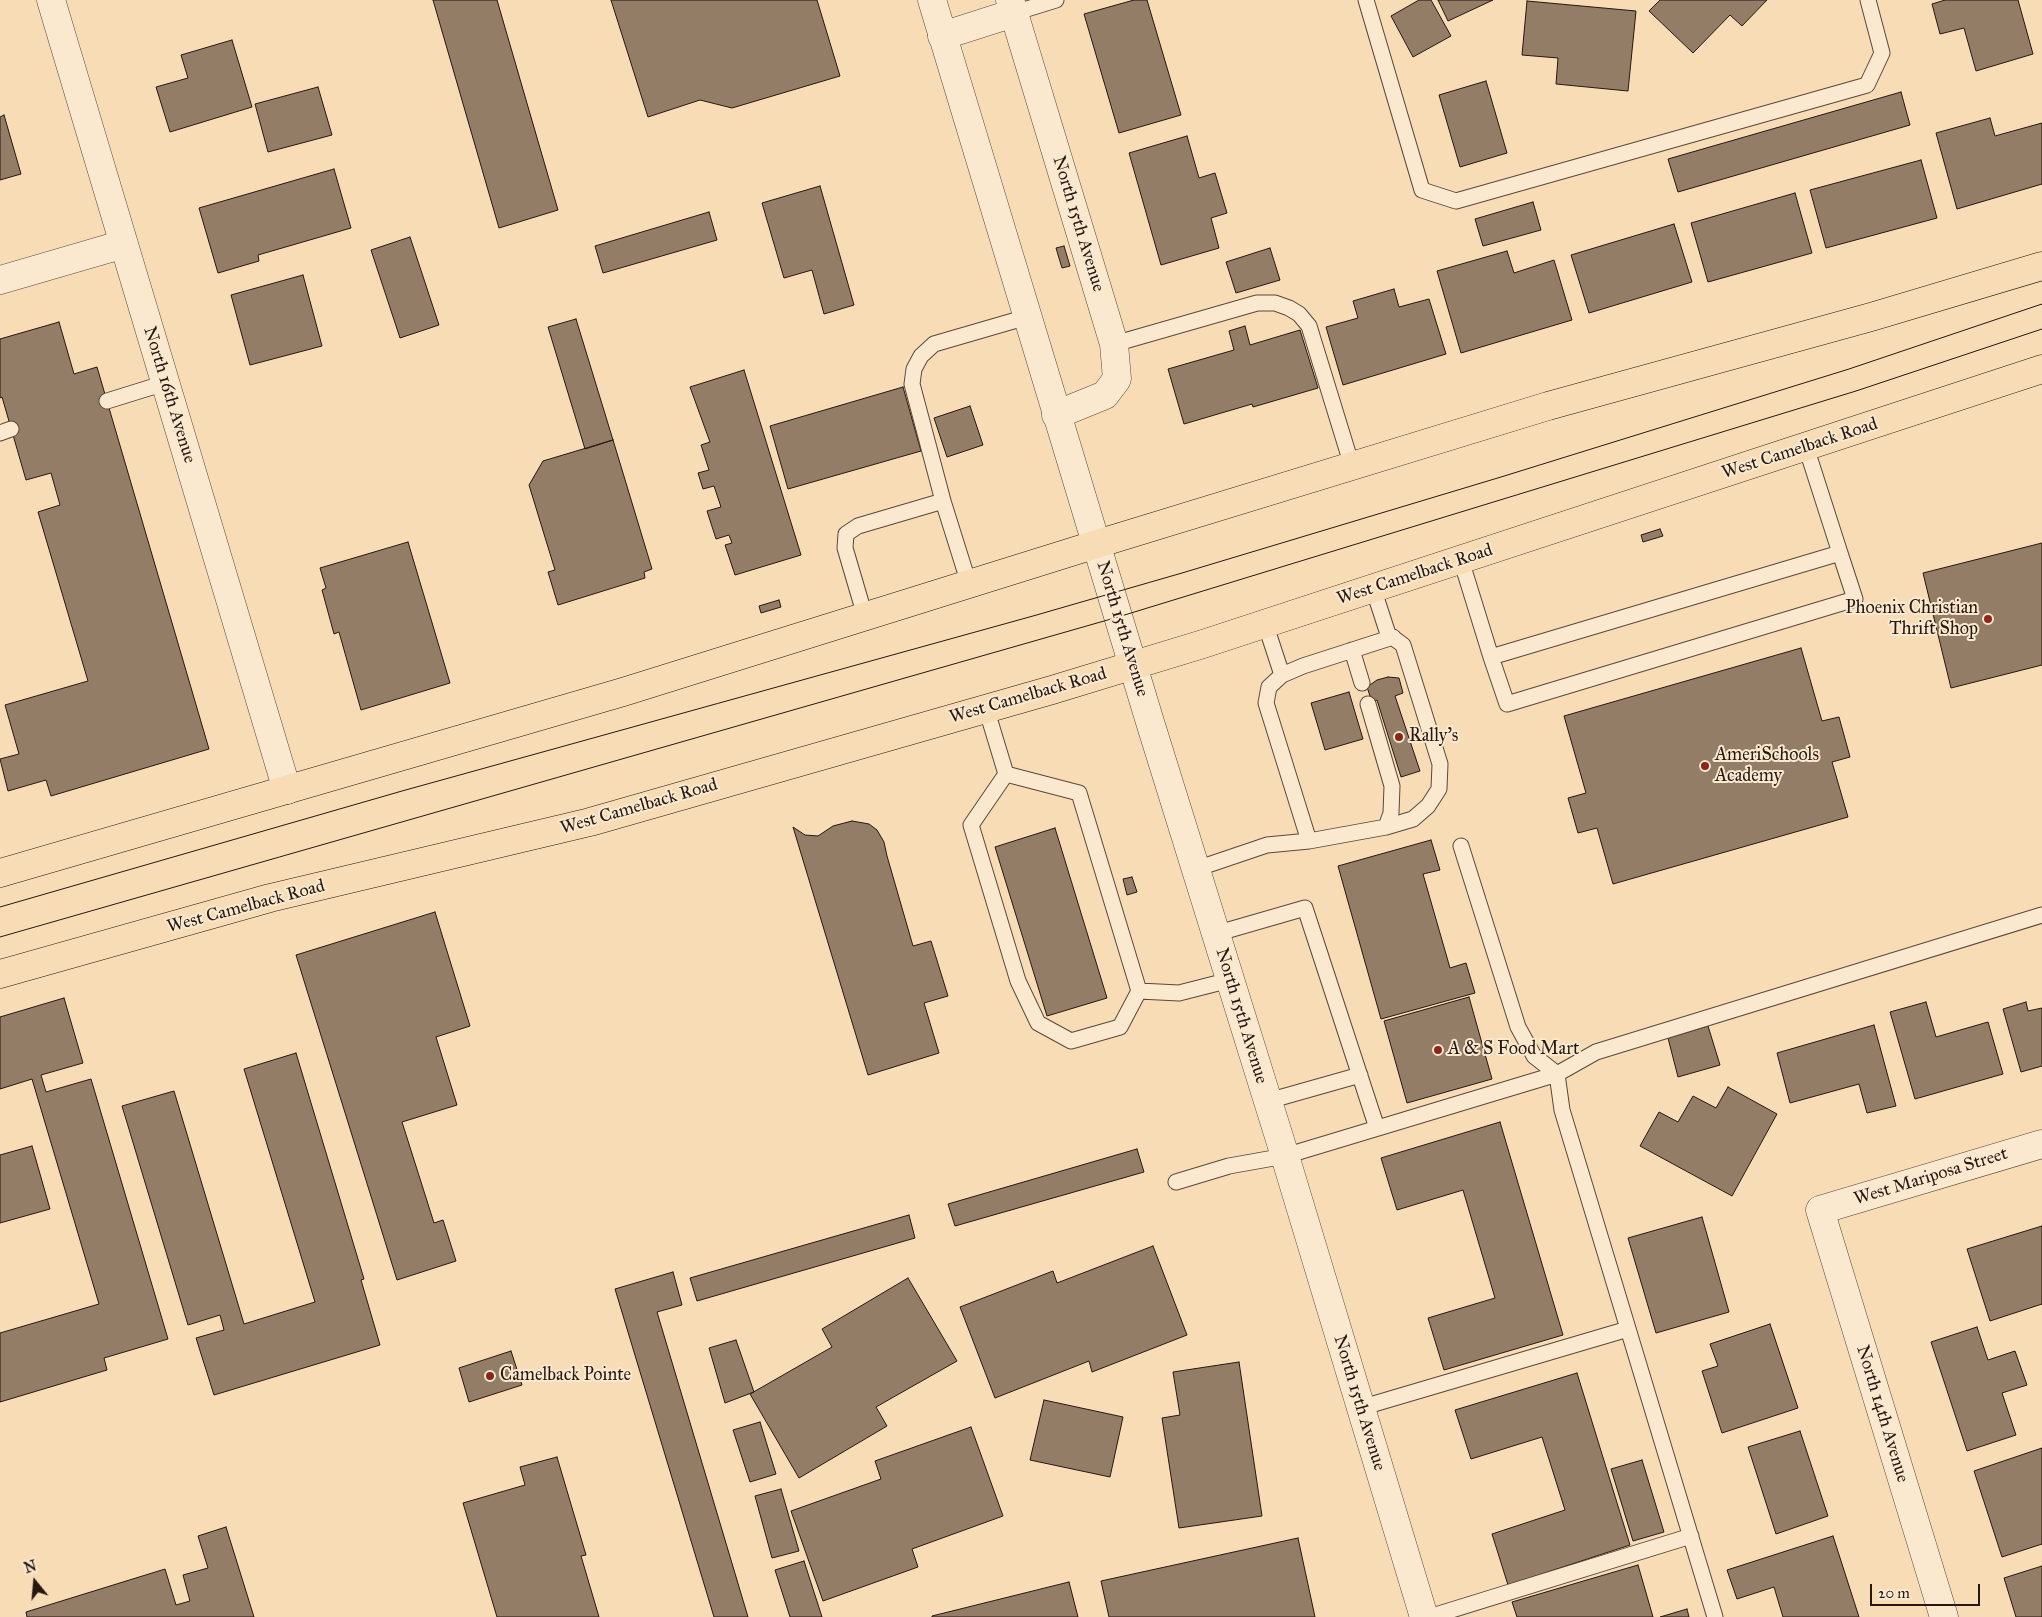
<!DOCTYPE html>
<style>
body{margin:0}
#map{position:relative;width:2042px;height:1617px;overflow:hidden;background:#f7dcb5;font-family:"IM FELL Great Primer",serif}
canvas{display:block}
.north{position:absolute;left:10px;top:1557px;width:50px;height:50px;-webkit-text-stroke:4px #fae8cf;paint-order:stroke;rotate:343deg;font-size:14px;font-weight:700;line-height:20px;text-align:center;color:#261711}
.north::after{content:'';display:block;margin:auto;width:18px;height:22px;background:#261711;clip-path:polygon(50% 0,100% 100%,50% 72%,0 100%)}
.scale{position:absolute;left:1870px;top:1584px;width:110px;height:22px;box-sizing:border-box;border:2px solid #261711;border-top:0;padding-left:6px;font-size:15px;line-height:18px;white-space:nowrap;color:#261711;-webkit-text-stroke:4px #fae8cf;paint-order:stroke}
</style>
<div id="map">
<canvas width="2042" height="1617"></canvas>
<div class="north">N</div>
<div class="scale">20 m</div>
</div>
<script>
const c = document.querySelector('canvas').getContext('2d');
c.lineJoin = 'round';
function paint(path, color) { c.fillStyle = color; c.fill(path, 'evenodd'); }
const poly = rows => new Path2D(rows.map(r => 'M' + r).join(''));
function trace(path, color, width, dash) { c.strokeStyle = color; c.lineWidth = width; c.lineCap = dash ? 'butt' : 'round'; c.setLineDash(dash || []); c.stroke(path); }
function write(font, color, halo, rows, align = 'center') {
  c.font = font + ' "IM FELL Great Primer",serif'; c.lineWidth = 4; c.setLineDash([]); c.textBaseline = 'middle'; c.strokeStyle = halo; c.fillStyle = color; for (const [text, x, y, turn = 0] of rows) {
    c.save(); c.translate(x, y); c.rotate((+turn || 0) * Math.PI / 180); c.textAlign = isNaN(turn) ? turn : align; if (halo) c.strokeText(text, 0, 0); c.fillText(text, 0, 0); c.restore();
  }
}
const building = poly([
 [433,0,497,0,558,210,499,228,433,0],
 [611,0,817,0,840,76,732,108,700,100,648,117,611,0],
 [1134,0,1147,0,1181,115,1119,133,1084,14,1134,0],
 [1419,0,1431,0,1451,36,1413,57,1391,16,1419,0],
 [1438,0,1493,0,1448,21,1438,0],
 [1660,0,1767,0,1742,26,1730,15,1693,53,1649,11,1660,0],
 [1945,0,2018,0,2033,54,1976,71,1964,28,1940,34,1932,4,1945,0],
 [1527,1,1636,11,1628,91,1556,84,1558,58,1522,55,1527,1],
 [232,40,252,107,170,132,156,87,188,78,181,55,232,40],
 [1486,81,1507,153,1460,167,1439,95,1486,81],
 [318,87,332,135,268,152,255,104,318,87],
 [1901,92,1910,125,1678,192,1668,159,1901,92],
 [4,115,21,174,0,180,0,117,4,115],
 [1990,118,1995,136,2042,123,2042,184,1957,209,1936,133,1990,118],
 [1187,136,1199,178,1215,173,1227,213,1211,218,1219,248,1161,265,1129,153,1187,136],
 [1921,160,1937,218,1826,248,1810,190,1921,160],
 [334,169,351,228,258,255,259,261,218,273,199,208,334,169],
 [820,186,854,305,824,314,812,270,784,278,762,203,820,186],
 [1795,193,1812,253,1708,282,1691,223,1795,193],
 [1533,202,1541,230,1483,246,1475,219,1533,202],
 [709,212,717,240,603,273,595,246,709,212],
 [1674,224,1692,282,1589,313,1571,255,1674,224],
 [410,237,439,325,400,338,371,250,410,237],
 [1064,246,1070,266,1062,268,1056,248,1064,246],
 [1270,248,1280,280,1236,293,1226,262,1270,248],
 [1507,251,1514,273,1554,260,1572,320,1461,353,1437,271,1507,251],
 [303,275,322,346,250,365,231,295,303,275],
 [1394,289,1399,307,1429,299,1446,354,1343,385,1326,327,1358,318,1353,301,1394,289],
 [576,319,613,440,585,449,548,327,576,319],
 [59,322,74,374,97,367,209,749,51,796,46,780,8,791,0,759,19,754,5,705,88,681,38,512,60,505,51,473,26,480,2,397,0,398,0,339,59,322],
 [1245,326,1250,345,1300,330,1318,388,1253,407,1252,404,1184,424,1168,369,1234,350,1229,331,1245,326],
 [744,370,801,555,735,575,725,545,732,543,729,535,716,539,707,511,721,507,714,486,703,489,698,473,709,470,701,445,710,442,690,387,744,370],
 [903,387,921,451,788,489,770,426,903,387],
 [970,406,983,445,947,457,934,418,970,406],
 [613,440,652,569,644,572,645,578,558,605,548,572,555,570,529,485,543,461,613,440],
 [1660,529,1663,536,1643,542,1641,535,1660,529],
 [408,542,450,683,361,710,339,632,334,634,322,590,326,588,320,568,408,542],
 [2042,543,2042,665,1951,688,1923,573,2042,543],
 [779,600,781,607,761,613,759,606,779,600],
 [1801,648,1822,721,1839,717,1850,757,1832,762,1848,817,1613,884,1597,828,1578,833,1568,798,1586,793,1564,716,1801,648],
 [1388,677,1399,678,1403,693,1395,696,1420,771,1401,777,1377,700,1372,702,1367,687,1377,680,1388,677],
 [1349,692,1363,739,1325,750,1311,703,1349,692],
 [852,821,869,824,877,830,884,842,887,856,913,946,931,941,948,996,924,1003,939,1053,868,1075,793,827,805,835,818,836,833,826,852,821],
 [1055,828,1107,998,1047,1016,995,847,1055,828],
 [1431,840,1440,870,1423,874,1450,968,1466,963,1475,993,1381,1019,1338,866,1431,840],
 [1132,877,1137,892,1127,895,1123,879,1132,877],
 [435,912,470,1026,436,1037,457,1105,402,1122,434,1223,443,1220,456,1261,397,1280,296,955,435,912],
 [1469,997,1492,1079,1407,1103,1384,1021,1469,997],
 [64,998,83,1063,41,1075,46,1092,91,1079,168,1339,104,1358,107,1370,0,1402,0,1333,99,1304,32,1079,0,1089,0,1017,64,998],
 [1926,1002,1936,1037,1988,1022,2003,1074,1915,1099,1890,1012,1926,1002],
 [2026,1002,2028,1011,2042,1008,2042,1066,2021,1072,2003,1009,2026,1002],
 [1874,1025,1896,1106,1867,1113,1859,1084,1790,1103,1777,1053,1874,1025],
 [1708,1026,1720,1065,1678,1077,1668,1038,1708,1026],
 [296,1053,364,1279,361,1280,380,1345,214,1395,196,1338,224,1330,220,1315,188,1325,122,1106,174,1091,244,1324,315,1302,244,1069,296,1053],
 [1728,1087,1777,1114,1732,1196,1640,1146,1659,1112,1678,1122,1693,1096,1716,1108,1728,1087],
 [1500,1122,1563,1335,1444,1370,1428,1318,1495,1298,1463,1190,1397,1210,1381,1158,1500,1122],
 [32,1146,50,1209,0,1223,0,1155,32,1146],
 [1137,1149,1144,1172,955,1226,948,1204,1137,1149],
 [909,1215,915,1238,697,1301,690,1278,909,1215],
 [1702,1217,1729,1312,1656,1333,1628,1238,1702,1217],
 [2042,1226,2042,1304,1990,1321,1967,1249,2042,1226],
 [1153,1246,1187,1335,1092,1372,1089,1361,995,1398,960,1307,1053,1271,1057,1283,1153,1246],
 [673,1272,682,1305,657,1312,748,1617,714,1617,615,1289,673,1272],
 [908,1278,957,1361,876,1407,887,1426,799,1478,750,1394,832,1347,822,1329,908,1278],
 [1770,1324,1798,1408,1722,1433,1702,1371,1718,1366,1710,1344,1770,1324],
 [1977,1327,1988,1360,2015,1351,2027,1385,2002,1393,2016,1435,1967,1451,1931,1342,1977,1327],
 [736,1340,754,1392,725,1403,709,1348,736,1340],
 [511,1351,522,1385,469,1402,459,1368,511,1351],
 [1239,1362,1262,1516,1179,1528,1162,1418,1180,1415,1173,1372,1239,1362],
 [1577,1373,1630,1545,1508,1585,1492,1534,1565,1510,1542,1437,1471,1459,1455,1410,1577,1373],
 [1044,1400,1123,1417,1110,1477,1030,1460,1044,1400],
 [760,1422,776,1474,750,1482,733,1430,760,1422],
 [971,1427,1003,1516,912,1549,918,1567,823,1601,791,1511,881,1479,875,1461,971,1427],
 [1800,1431,1828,1516,1776,1534,1748,1447,1800,1431],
 [2042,1448,2042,1544,2002,1557,1974,1471,2042,1448],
 [557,1457,586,1555,581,1556,599,1617,497,1617,463,1503,525,1485,520,1467,557,1457],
 [1642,1460,1664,1532,1633,1541,1611,1469,1642,1460],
 [781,1489,799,1551,772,1558,755,1496,781,1489],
 [226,1527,254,1617,27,1617,26,1612,165,1569,176,1605,190,1601,183,1575,208,1568,198,1536,226,1527],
 [1833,1536,1859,1617,1783,1617,1774,1587,1737,1599,1727,1570,1833,1536],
 [1298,1538,1315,1617,1109,1617,1101,1581,1298,1538],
 [804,1561,822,1617,790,1617,775,1570,804,1561],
 [1638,1565,1653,1617,1517,1617,1512,1602,1638,1565],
 [2042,1566,2042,1617,2016,1617,2004,1578,2042,1566],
 [1069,1582,1078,1617,932,1617,932,1616,1069,1582],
 [1687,1609,1689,1617,1660,1617,1687,1609]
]);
paint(building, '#937d66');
trace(building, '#261711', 1);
const service = poly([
 [1366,0,1422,190,1456,201,1867,85,1882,53,1868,0],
 [1014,13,1056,0],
 [1114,344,1257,303,1275,303,1289,308,1299,314,1309,326,1352,466],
 [107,401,165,383],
 [0,433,11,429],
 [943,501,912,384,914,369,921,356,934,344,1027,317],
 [1461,560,1491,657,1840,553,1806,447],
 [865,616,845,548,846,534,858,526,943,501,969,584],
 [1265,623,1282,675],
 [1352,650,1362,683],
 [1491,657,1507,704,1855,599,1840,553],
 [1368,704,1392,786,1391,813,1386,827],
 [986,708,1006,774],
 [1006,774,1079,793,1139,991,1120,1027,1071,1041,1038,1023,1018,981,971,825,1006,774],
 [1309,841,1266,703,1269,687,1282,675,1303,666,1393,637],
 [1461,846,1518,1027,1534,1056,1557,1074,1562,1110,1715,1617],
 [1196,869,1267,845,1309,841,1386,827,1413,819,1428,806,1439,789,1440,764,1403,645,1388,634,1373,588],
 [1215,934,1305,908,1377,1128],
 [1139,991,1179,993,1230,980],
 [1268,1101,1360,1075],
 [1176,1182,1229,1166,1285,1156,1557,1074,1596,1052,2042,915],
 [1360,1408,1628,1329],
 [1429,1617,1691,1536]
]);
const minor = poly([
 [51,0,287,790],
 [1010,0,1114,344,1117,379,1105,395,1056,415],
 [942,36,1014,13],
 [0,280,124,244],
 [1944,1617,1820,1210,2042,1144]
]);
const tertiary = poly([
 [932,0,1150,722,1285,1156,1424,1617]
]);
const primary = poly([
 [0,873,623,692,1097,544,1548,406,1871,317,2042,266],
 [0,974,270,898,590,822,1052,690,1203,644,2042,369]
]);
trace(service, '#5a483a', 17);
trace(minor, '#5a483a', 29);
trace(tertiary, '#5a483a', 29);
trace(primary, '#261711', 29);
trace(service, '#fae8cf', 15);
trace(minor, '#fae8cf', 28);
trace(tertiary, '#fae8cf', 28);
trace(primary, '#f7dcb5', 28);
trace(poly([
 [0,907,402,791,1033,616,1182,573,1501,477,1849,369,2042,304],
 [0,937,1118,617,1856,391,2042,329]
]), '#261711', 1);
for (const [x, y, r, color] of [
 [1988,619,5,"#8f2418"],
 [1399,737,5,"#8f2418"],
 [1705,766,5,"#8f2418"],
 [1438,1050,5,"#8f2418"],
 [490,1376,5,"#8f2418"]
]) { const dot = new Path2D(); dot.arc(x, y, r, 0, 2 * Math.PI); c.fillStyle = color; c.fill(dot); trace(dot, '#fae8cf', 2); }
write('18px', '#261711', '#fae8cf', [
 ["North 15th Avenue",1078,224,73],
 ["North 16th Avenue",169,395,73],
 ["West Camelback Road",1800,449,-18],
 ["West Camelback Road",1415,575,-18],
 ["North 15th Avenue",1122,629,73],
 ["West Camelback Road",1028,696,-16],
 ["West Camelback Road",639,807,-16],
 ["West Camelback Road",246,907,-15],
 ["North 15th Avenue",1241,1016,73],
 ["West Mariposa Street",1931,1177,-17],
 ["North 15th Avenue",1359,1403,73],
 ["North 14th Avenue",1882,1414,73]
]);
write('18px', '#261711', '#fae8cf', [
 ["Phoenix Christian",1978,609,"right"],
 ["Thrift Shop",1978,630,"right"],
 ["Rally's",1409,737],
 ["AmeriSchools",1715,756],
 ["Academy",1715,777],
 ["A & S Food Mart",1448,1050],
 ["Camelback Pointe",500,1376]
], 'left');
</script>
